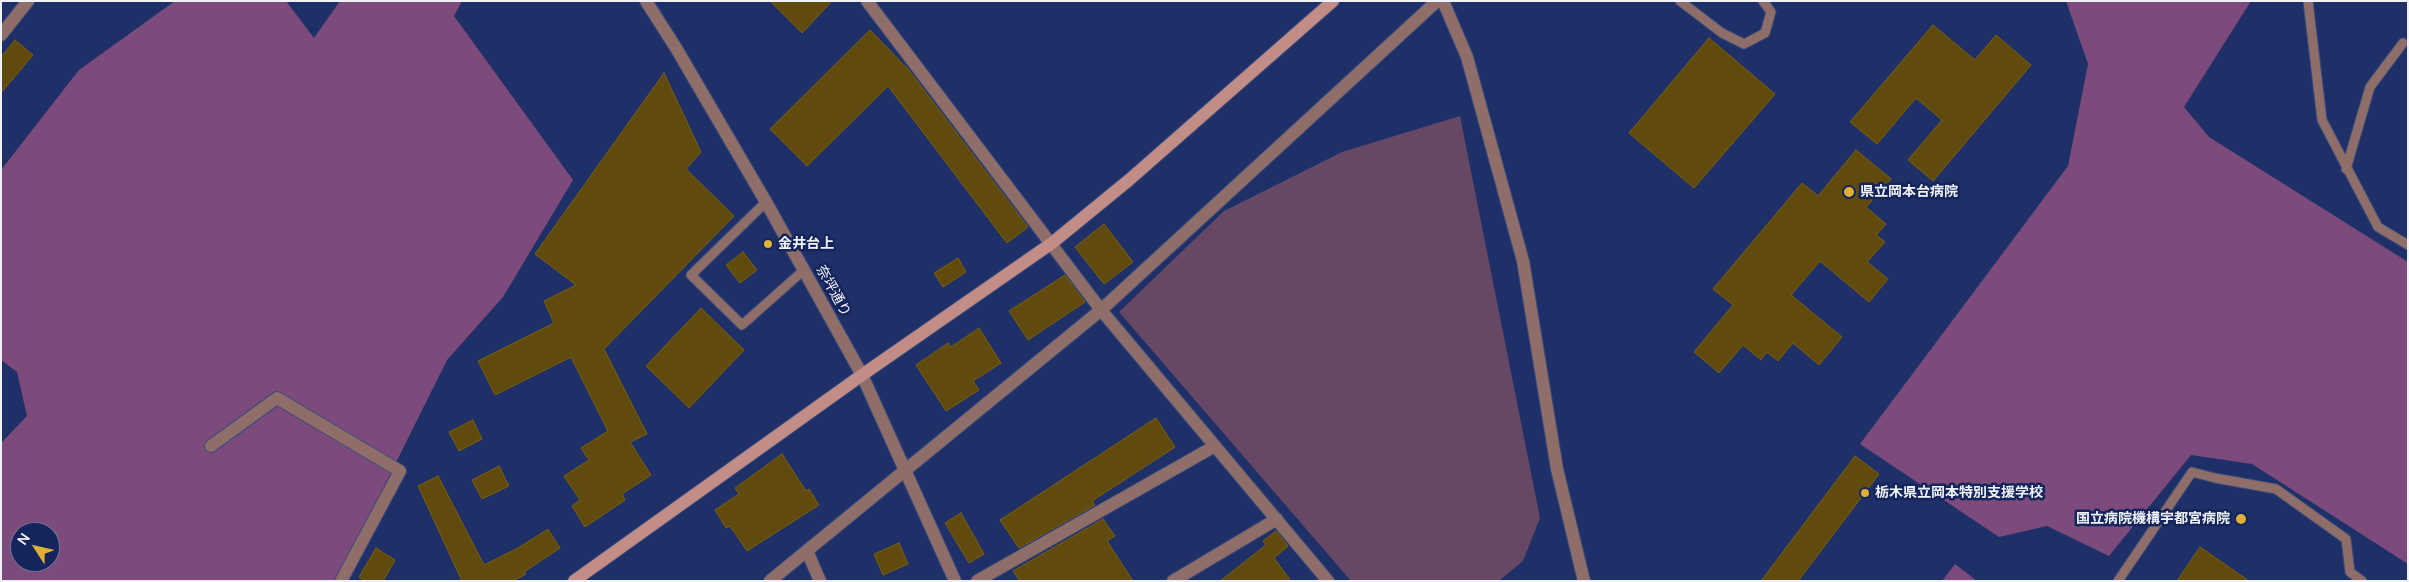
<!DOCTYPE html>
<meta charset="utf-8">
<style>
body{margin:0}
#map{position:relative;width:2409px;height:582px;overflow:hidden;background:#1e3067;font-family:Manrope,sans-serif}
canvas{display:block}
.frame{position:absolute;inset:0;border:2px solid #eff2f9;pointer-events:none}
.north{position:absolute;left:10px;top:522px;width:50px;height:50px;box-sizing:border-box;background:#15255b;border:1px solid #6c779a;border-radius:50%;rotate:305deg;font-size:14px;font-weight:700;line-height:20px;text-align:center;color:#eff2f9}
.north::after{content:'';display:block;margin:auto;width:18px;height:22px;background:#dfb034;clip-path:polygon(50% 0,100% 100%,50% 72%,0 100%)}
</style>
<div id="map">
<canvas width="2409" height="582"></canvas>
<div class="frame"></div>
<div class="north">N</div>
</div>
<script>
const c = document.querySelector('canvas').getContext('2d');
c.lineJoin = 'round';
function paint(path, color) { c.fillStyle = color; c.fill(path, 'evenodd'); }
const poly = rows => new Path2D(rows.map(r => 'M' + r).join(''));
function trace(path, color, width, dash) { c.strokeStyle = color; c.lineWidth = width; c.lineCap = dash ? 'butt' : 'round'; c.setLineDash(dash || []); c.stroke(path); }
function write(font, color, halo, rows, align = 'center') {
  c.font = font + ' Manrope,"Noto Sans JP",sans-serif'; c.lineWidth = 5; c.setLineDash([]); c.textBaseline = 'middle'; c.strokeStyle = halo; c.fillStyle = color; for (const [text, x, y, turn = 0] of rows) {
    c.save(); c.translate(x, y); c.rotate((+turn || 0) * Math.PI / 180); c.textAlign = isNaN(turn) ? turn : align; if (halo) c.strokeText(text, 0, 0); c.fillText(text, 0, 0); c.restore();
  }
}
paint(poly([
 [1460,116,1540,518,1523,561,1499,581,1351,581,1119,312,1224,211,1342,152]
]), '#664865');
paint(poly([
 [175,1,286,1,314,38,340,1,462,1,454,16,573,180,503,297,447,360,337,581,1,581,1,443,27,416,17,372,1,360,1,170,79,70],
 [20,532,50,532,50,562,20,562],
 [2066,1,2251,1,2184,107,2209,137,2408,262,2408,564,2252,464,2191,455,2109,556,2047,526,1999,537,1860,444,2068,166,2088,64],
 [1955,564,1977,581,1942,581]
]), '#7c4b7c');
const building = poly([
 [770,1,832,1,802,33,770,1],
 [1933,25,1975,60,1996,35,2031,65,1933,181,1908,160,1942,120,1916,98,1877,144,1850,122,1933,25],
 [870,30,908,69,1028,227,1007,243,888,86,807,166,770,129,870,30],
 [1709,38,1775,94,1694,188,1629,133,1709,38],
 [15,40,33,55,1,93,1,57,15,40],
 [664,73,701,152,686,169,734,216,604,349,647,434,630,442,651,475,622,494,625,500,585,527,572,506,580,500,564,476,589,460,581,448,608,431,571,357,495,395,478,361,554,323,544,301,576,285,535,254,664,73],
 [1856,150,1891,179,1866,207,1886,224,1876,235,1885,242,1867,262,1888,279,1869,302,1820,261,1791,295,1842,337,1819,365,1793,343,1778,361,1767,352,1761,360,1743,345,1719,373,1694,352,1733,305,1713,289,1802,183,1818,196,1856,150],
 [1104,224,1133,262,1104,284,1075,247,1104,224],
 [743,252,757,270,740,283,726,265,743,252],
 [958,258,966,272,943,287,934,273,958,258],
 [1065,275,1085,302,1028,340,1009,311,1065,275],
 [701,308,744,350,689,408,646,366,701,308],
 [979,328,1001,363,973,381,979,390,946,411,916,365,948,343,951,347,979,328],
 [1156,418,1175,447,1092,501,1095,505,1019,548,1000,520,1156,418],
 [473,420,482,439,459,451,449,432,473,420],
 [782,454,806,491,809,489,819,505,747,551,730,526,726,528,715,510,739,494,735,488,782,454],
 [1855,456,1879,474,1798,581,1761,581,1855,456],
 [499,466,509,486,482,499,472,480,499,466],
 [438,476,484,565,518,548,548,529,560,548,524,572,526,574,513,581,462,581,418,486,438,476],
 [961,513,984,554,969,563,945,523,961,513],
 [1103,519,1115,536,1107,541,1133,581,1020,581,1013,571,1103,519],
 [1276,531,1288,546,1274,558,1291,581,1220,581,1266,545,1263,541,1276,531],
 [899,543,908,564,883,575,874,554,899,543],
 [2200,547,2249,581,2177,581,2200,547],
 [376,548,395,560,383,581,366,581,359,577,376,548]
]);
paint(building, '#604a0d');
trace(building, '#7c600b', 1);
const service = poly([
 [1680,1,1722,33,1744,44,1765,33,1771,12,1763,1],
 [2308,1,2322,120,2378,227,2408,245],
 [2346,169,2370,87,2403,43],
 [766,202,691,275,742,325,804,270],
 [2118,581,2192,472,2215,478,2276,489,2346,539,2350,572,2362,581]
]);
const minor = poly([
 [867,1,1101,310,1328,581],
 [1443,1,1467,57,1523,261,1557,469,1584,581],
 [1,35,28,1],
 [211,446,277,398,400,471,341,581],
 [807,551,820,581],
 [770,581,1101,310,1437,1],
 [977,581,1215,446],
 [1173,581,1277,519]
]);
const tertiary = poly([
 [646,1,676,48,766,202,862,375,955,581]
]);
const secondary = poly([
 [574,581,862,375,1052,243,1129,180,1333,1]
]);
trace(service, '#3b4b7b', 11);
trace(minor, '#3b4b7b', 14);
trace(tertiary, '#3b4b7b', 14);
trace(secondary, '#3b4b7b', 14);
trace(service, '#8f6e69', 9);
trace(minor, '#8f6e69', 12);
trace(tertiary, '#8f6e69', 12);
trace(secondary, '#c28d86', 12);
for (const [x, y, r, color] of [
 [1849,192,6,"#dfb034"],
 [768,244,5,"#dfb034"],
 [1865,493,5,"#dfb034"],
 [2241,519,6,"#dfb034"]
]) { const dot = new Path2D(); dot.arc(x, y, r, 0, 2 * Math.PI); c.fillStyle = color; c.fill(dot); trace(dot, '#15255b', 2); }
write('bold 14px', '#eff2f9', '#15255b', [
 ["県立岡本台病院",1860,192],
 ["金井台上",778,244],
 ["栃木県立岡本特別支援学校",1875,493],
 ["国立病院機構宇都宮病院",2230,519,"right"]
], 'left');
write('14px', '#eff2f9', '#15255b', [
 ["奈坪通り",833,291,61]
]);
</script>
